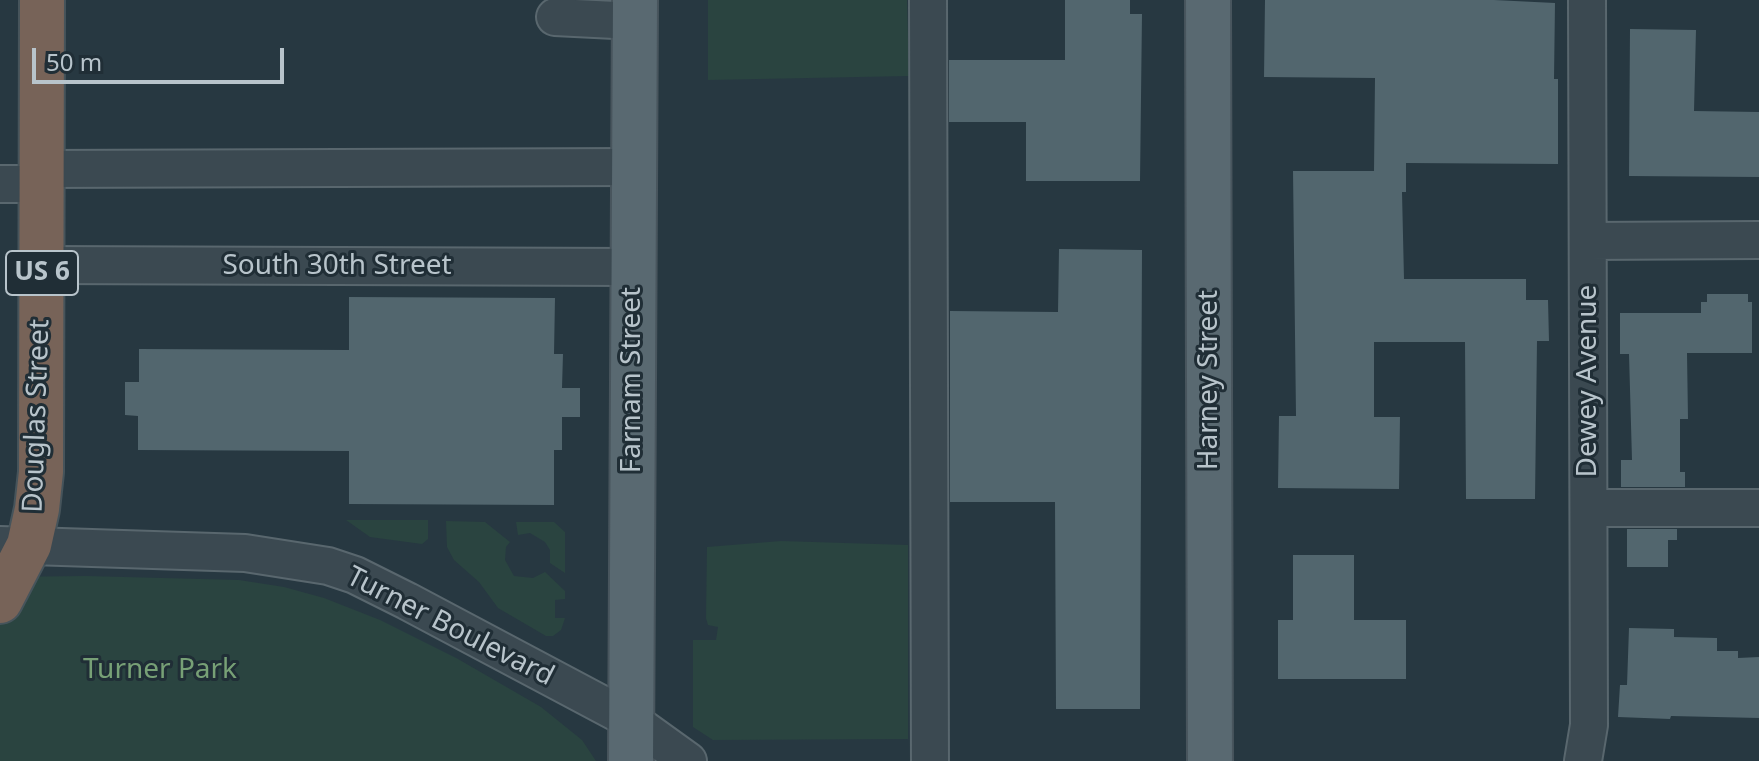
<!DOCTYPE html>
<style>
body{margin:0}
#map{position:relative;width:1759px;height:761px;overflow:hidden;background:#273841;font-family:"Noto Sans",sans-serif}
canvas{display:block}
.scale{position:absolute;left:32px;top:48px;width:252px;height:36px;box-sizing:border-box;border:4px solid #b8c4cb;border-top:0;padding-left:10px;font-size:24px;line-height:28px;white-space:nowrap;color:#b8c4cb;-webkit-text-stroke:6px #202e36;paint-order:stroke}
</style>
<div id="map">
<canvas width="1759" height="761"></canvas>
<div class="scale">50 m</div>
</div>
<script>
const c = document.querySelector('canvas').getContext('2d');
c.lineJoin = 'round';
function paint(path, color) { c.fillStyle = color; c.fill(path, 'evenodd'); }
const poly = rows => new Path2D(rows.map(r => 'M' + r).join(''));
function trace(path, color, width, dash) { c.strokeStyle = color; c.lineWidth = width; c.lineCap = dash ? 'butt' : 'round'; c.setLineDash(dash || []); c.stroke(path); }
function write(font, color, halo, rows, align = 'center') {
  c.font = font + ' "Noto Sans",sans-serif'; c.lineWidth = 6; c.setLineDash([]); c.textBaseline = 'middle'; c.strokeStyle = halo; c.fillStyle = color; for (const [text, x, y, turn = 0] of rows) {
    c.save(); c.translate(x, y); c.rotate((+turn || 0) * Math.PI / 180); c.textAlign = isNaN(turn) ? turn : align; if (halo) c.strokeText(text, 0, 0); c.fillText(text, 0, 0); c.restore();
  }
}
paint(poly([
 [708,0,907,0,909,76,708,80],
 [346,520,428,520,428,539,422,544,370,537],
 [446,521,485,522,510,542,506,547,505,560,514,576,533,578,545,572,565,591,565,599,555,600,555,618,565,618,561,630,553,636,546,636,498,608,479,582,454,560,447,547],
 [516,522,554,522,565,532,565,573,550,563,550,550,545,542,530,533,518,535],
 [781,541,908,545,908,739,713,740,693,727,693,640,716,640,718,627,708,625,706,618,707,547],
 [86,576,239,580,284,587,324,598,380,620,458,659,541,707,582,740,596,761,0,761,0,577]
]), '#2a4440');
paint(poly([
 [1065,0,1130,0,1130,14,1142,14,1140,181,1026,181,1026,122,949,122,949,60,1065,60],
 [1265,0,1494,0,1555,3,1554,79,1558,79,1558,164,1406,163,1406,192,1402,192,1404,279,1526,279,1526,300,1548,300,1549,341,1537,341,1535,499,1466,499,1465,342,1374,342,1374,417,1400,417,1399,489,1278,488,1279,416,1296,416,1293,171,1374,171,1375,78,1264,77],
 [1630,29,1696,30,1694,111,1759,112,1759,177,1629,176],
 [1059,249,1142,250,1140,709,1056,709,1055,502,950,502,950,311,1058,312],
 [1707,294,1748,294,1748,302,1752,302,1752,353,1687,353,1688,419,1680,419,1680,472,1685,472,1685,487,1621,487,1621,460,1632,460,1629,354,1620,354,1620,313,1701,313,1701,302,1707,302],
 [349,297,555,298,554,354,563,354,562,388,580,388,580,417,562,417,562,450,554,450,554,505,349,504,349,451,138,450,138,416,125,415,125,382,139,382,139,349,349,350],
 [1627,529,1677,529,1677,540,1668,540,1668,567,1627,567],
 [1293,555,1354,555,1354,620,1406,620,1406,679,1278,679,1278,620,1293,620],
 [1629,628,1674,629,1674,637,1717,638,1717,651,1738,651,1738,658,1759,657,1759,718,1671,716,1670,719,1618,717,1620,685,1627,685]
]), '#52666e');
const minor = poly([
 [928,0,930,761],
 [555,17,635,21],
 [42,169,634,167],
 [0,184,42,184],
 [1588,241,1759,240],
 [42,265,633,267],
 [1589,508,1759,508],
 [0,545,245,553,328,566,355,575,407,601,631,720,688,761],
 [1583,761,1589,725,1587,0]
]);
const major = poly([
 [1208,0,1210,761],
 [631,761,635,0]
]);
const highway = poly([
 [0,601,29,545,37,509,41,472,42,0]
]);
trace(minor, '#59676e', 40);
trace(major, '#48555d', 48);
trace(highway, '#46545b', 48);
trace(minor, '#3b4951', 36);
trace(major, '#596971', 44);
trace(highway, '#776358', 44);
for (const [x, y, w] of [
 [42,273,72]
]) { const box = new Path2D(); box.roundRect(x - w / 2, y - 22, w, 44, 6); c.fillStyle = '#202e36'; c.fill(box); trace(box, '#b8c4cb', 2); }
write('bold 26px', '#b8c4cb', null, [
 ["US 6",42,273]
]);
write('28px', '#b8c4cb', '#202e36', [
 ["South 30th Street",337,266],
 ["Farnam Street",632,380,-90],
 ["Harney Street",1209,380,-90],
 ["Dewey Avenue",1588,381,-90],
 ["Douglas Street",37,416,-88],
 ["Turner Boulevard",450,627,27]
]);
write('28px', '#77a076', '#202e36', [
 ["Turner Park",160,670]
]);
</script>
